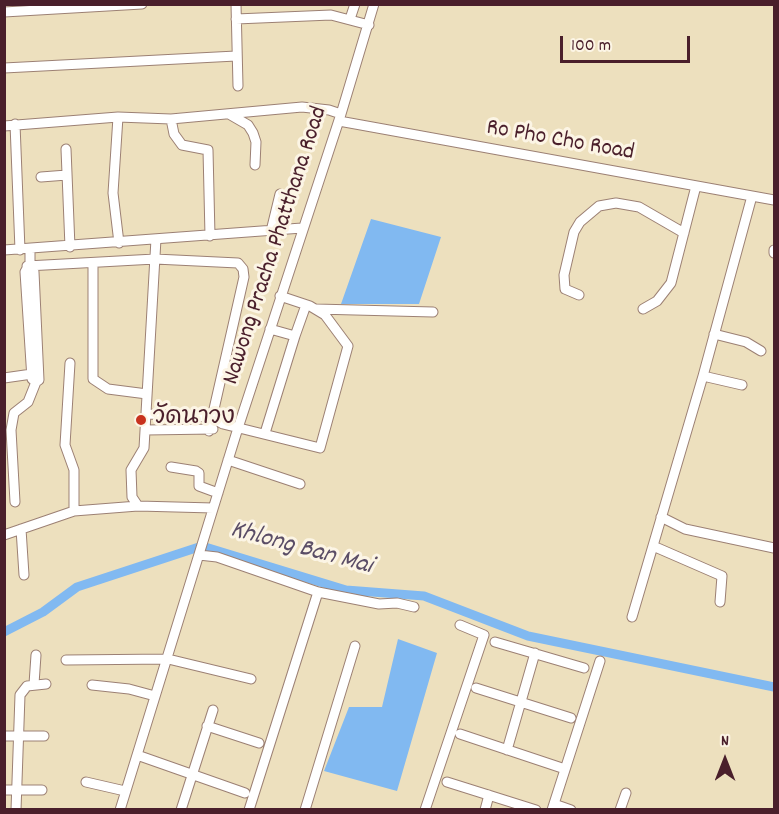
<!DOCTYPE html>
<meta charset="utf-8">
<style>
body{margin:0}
#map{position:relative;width:779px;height:814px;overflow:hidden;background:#ede0be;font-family:Dekko,sans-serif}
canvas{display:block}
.frame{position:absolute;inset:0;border:6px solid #4a1f2b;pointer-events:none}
.north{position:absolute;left:695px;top:730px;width:60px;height:60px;-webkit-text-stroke:4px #fcf5e5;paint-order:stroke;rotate:0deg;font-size:16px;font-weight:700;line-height:24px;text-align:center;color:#4a1f2b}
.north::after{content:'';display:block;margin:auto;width:21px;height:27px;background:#4a1f2b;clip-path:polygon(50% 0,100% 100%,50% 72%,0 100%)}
.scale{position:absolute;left:560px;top:36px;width:130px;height:27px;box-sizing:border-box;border:3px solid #4a1f2b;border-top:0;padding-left:8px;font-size:18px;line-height:21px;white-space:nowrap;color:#4a1f2b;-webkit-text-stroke:4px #fcf5e5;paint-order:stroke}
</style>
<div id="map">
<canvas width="779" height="814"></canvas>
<div class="frame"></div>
<div class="north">N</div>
<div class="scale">100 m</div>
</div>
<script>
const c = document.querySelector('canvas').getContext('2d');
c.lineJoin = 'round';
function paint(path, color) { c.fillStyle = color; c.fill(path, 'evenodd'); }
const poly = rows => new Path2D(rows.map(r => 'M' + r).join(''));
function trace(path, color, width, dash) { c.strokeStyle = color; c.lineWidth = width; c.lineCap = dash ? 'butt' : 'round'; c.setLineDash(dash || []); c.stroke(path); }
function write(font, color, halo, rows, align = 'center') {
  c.font = font + ' Dekko,"Playpen Sans Thai",sans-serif'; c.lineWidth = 6; c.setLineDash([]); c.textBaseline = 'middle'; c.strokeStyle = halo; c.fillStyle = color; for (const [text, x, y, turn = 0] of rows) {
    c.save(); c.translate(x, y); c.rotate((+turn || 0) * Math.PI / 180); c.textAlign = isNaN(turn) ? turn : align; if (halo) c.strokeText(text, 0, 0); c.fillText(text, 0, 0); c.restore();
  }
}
paint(poly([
 [371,219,441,237,419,304,341,304],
 [398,639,437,653,397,791,324,771,349,707,382,707]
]), '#81b9f1');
trace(poly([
 [4,632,43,612,77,587,202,546,346,590,424,596,528,636,774,687]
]), '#81b9f1', 9);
const minor = poly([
 [236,4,238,86],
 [4,12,142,4],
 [236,19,331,15,369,25],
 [350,19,355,4],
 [4,68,236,56],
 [229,114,248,125,253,133,256,142,255,165],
 [171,119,174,134,182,145,208,150,210,236],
 [339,121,774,200],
 [15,124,20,250],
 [4,126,118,117],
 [66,149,70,247],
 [41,177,67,175],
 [271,231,280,194],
 [119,243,113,193,118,117,171,119,302,107,329,110,341,114],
 [4,250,302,228],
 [774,250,774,253],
 [30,263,25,272,32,379,36,382,39,380,34,272,30,262,30,249],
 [93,263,93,379,108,389,147,394],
 [27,266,155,259,238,263,243,269,244,277,209,431],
 [579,295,565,289,564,275,574,232,580,222,599,206,616,203,639,207,684,233],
 [316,309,433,312],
 [643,309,657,301,671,283,696,186],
 [714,334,746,342,761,351],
 [295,336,306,305],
 [70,363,65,445,74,470,74,511],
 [703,376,742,385],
 [4,378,32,374],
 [147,414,211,417,223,424,320,448,348,346,325,315,310,306,280,296],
 [146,430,213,429],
 [265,433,295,336,270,329],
 [228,460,300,484],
 [171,467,196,471,199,473,199,486,218,493],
 [15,502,11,430,14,413,28,402,36,382],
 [138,506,132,497,131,470,144,448,156,239],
 [661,517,685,529,774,548],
 [21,529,24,575],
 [4,535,74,511,138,506,213,508],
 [653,546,722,576,720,602],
 [199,555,217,557,318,592,379,604,397,603,414,607],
 [632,617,703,376,752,196],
 [495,642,584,668],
 [66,660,168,659,251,679],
 [34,684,36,655],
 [92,685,129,689,155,696],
 [476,688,571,718],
 [207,726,259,743],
 [460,734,565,769],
 [4,736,44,736],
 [507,750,535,653],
 [137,755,245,793],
 [86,782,125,791],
 [447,782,536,810],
 [4,790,42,790],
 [554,804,571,810],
 [16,810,20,695,27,686,46,684],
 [120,810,238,428,341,114,374,4],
 [181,810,213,710],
 [249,810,318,592],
 [305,810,355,646],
 [425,810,484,635,460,625],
 [485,810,489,795],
 [552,810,600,661],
 [620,810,626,793]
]);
trace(minor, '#9c8074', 11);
trace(minor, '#fff', 9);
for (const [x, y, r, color] of [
 [141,420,6,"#c8321e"]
]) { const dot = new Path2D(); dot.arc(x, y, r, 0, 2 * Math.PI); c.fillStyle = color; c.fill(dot); trace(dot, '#fcf5e5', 2); }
write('24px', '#4a1f2b', '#fcf5e5', [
 ["Ro Pho Cho Road",560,142,10],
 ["Nawong Pracha Phatthana Road",277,246,-72]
]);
write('24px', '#4a1f2b', '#fcf5e5', [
 ["วัดนาวง",153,420]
], 'left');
write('italic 26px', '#5a4d66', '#fcf5e5', [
 ["Khlong Ban Mai",301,550,15]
]);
</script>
